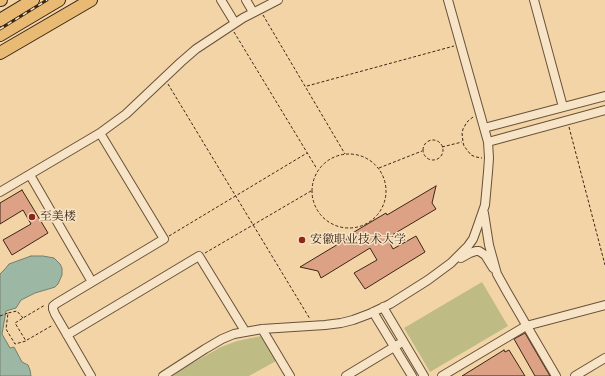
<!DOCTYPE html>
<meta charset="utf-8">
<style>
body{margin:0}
canvas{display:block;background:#f2d4a6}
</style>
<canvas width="605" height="376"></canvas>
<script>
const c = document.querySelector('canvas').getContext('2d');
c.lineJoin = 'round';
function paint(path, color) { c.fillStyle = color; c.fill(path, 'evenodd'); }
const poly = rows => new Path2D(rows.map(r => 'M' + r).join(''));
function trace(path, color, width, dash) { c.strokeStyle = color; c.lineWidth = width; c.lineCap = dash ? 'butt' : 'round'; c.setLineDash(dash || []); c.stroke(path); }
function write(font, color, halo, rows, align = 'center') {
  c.font = font + ' Cardo,"Noto Serif SC",serif'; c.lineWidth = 3; c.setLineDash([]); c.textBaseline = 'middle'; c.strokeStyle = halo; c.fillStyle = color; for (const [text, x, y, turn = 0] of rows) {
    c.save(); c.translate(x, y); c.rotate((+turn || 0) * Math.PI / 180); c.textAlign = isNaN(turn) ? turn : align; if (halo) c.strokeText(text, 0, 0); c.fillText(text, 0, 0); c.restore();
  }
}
paint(poly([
 [482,282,508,326,430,372,404,328],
 [261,336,276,361,249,376,172,376,180,370,221,347,237,341]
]), '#bebc84');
const water = poly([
 [31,256,43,256,54,258,60,264,62,268,62,275,58,284,55,287,52,288,35,293,21,300,16,308,6,311,2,334,10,348,14,347,22,362,28,365,30,370,31,376,0,376,0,274,5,269,9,264,31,256]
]);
paint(water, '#9cb8a5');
trace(water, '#757e6c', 1);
const building = poly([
 [436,186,432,203,436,209,387,238,393,249,416,236,425,252,365,289,354,273,377,260,370,248,321,278,318,271,300,267,350,237,349,235,386,213,387,215,436,186],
 [22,190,48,233,12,255,3,240,31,224,23,210,0,224,0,203,22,190],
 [525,333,550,376,535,376,514,339,525,333],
 [504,350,505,352,509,350,525,376,462,376,504,350]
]);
paint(building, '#dda185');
trace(building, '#3b2716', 1);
const minor = poly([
 [221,0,235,23],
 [246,0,253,12],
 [534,0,563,107],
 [484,128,605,96],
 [488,142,605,110],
 [30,175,92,282],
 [0,192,100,133,126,114,181,62,196,49,243,18,278,0],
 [484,213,489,245,497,274,507,292,556,376],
 [461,258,470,253,476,251,479,251,485,255,493,268],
 [383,307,424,376],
 [373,312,412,376],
 [262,329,290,376],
 [67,335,199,256,245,331],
 [91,376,55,314,53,309,53,306,57,303,164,239,100,133],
 [163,376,205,349,222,339,234,334,262,329,325,325,341,323,353,320,369,314,390,304,428,280,451,263,468,246,473,239,477,228,485,205,488,172,489,158,488,142,448,0],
 [346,376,399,344],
 [442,376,526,326,605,305],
 [575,376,605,358]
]);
const highway = poly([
 [0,0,1,0],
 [0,20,33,0],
 [0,35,59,0],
 [0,53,91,0]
]);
trace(minor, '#69523a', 10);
trace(highway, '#3b2716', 14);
trace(poly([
 [263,15,345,154],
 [234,32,317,169],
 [168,84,310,319],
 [307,86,454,46],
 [473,117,467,122,463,129,462,133,463,142,464,146,471,155,476,157,482,158],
 [569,127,605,265],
 '423 150a10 10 0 1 1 20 0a10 10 0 1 1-20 0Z',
 [442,147,462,142],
 '312 191a37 37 0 1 1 74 0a37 37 0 1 1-74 0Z',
 [379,168,422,151],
 [169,236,307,153],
 [205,253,311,191],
 [0,316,8,313],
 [23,318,17,311,8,313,6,329,15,344,26,341,15,323,23,318,45,305],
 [27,340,53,325]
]), '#3b2716', 1, [3, 2]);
trace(minor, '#f7e3c5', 8);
trace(highway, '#e9ba73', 12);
const rail = poly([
 [0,29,47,0]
]);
trace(rail, '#3b2716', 3);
trace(rail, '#f7e3c5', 1.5, [4.5]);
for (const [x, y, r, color] of [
 [32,217,4,"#8f2418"],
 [302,240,4,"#8f2418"]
]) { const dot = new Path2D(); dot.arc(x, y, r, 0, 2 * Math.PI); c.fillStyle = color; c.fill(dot); trace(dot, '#f7e3c5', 1.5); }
write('12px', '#3b2716', '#f7e3c5', [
 ["至美楼",40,217],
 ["安徽职业技术大学",310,240]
], 'left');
</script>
